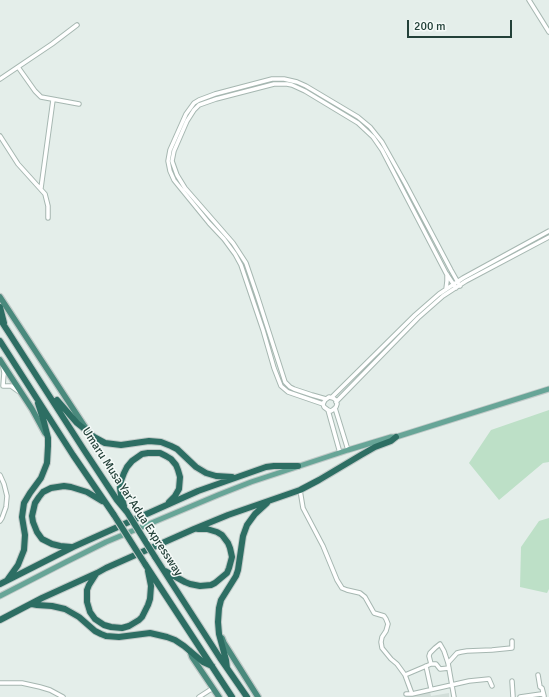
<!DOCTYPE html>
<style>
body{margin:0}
#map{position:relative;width:549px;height:697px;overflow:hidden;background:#e4eeea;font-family:Signika,sans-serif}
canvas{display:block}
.scale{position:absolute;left:407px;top:20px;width:105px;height:18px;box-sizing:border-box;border:2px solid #234139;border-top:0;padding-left:5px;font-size:12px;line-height:14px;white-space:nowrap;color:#234139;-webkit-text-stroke:3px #f5faf8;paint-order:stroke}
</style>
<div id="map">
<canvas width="549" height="697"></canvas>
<div class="scale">200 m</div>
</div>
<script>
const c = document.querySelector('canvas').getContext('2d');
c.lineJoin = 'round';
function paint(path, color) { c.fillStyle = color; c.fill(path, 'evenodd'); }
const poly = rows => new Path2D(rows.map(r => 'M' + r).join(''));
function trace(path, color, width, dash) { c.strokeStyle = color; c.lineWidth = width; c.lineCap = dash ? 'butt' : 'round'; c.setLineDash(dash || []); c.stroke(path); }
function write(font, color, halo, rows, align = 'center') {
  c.font = font + ' Signika,sans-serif'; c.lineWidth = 3; c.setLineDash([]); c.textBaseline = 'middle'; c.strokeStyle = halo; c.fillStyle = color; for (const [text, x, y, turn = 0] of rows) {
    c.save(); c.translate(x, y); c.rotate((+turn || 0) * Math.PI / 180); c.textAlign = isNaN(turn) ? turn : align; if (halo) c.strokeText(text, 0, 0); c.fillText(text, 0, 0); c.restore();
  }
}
paint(poly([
 [430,692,431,696,449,693,449,697,406,697]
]), '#d2ded9');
paint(poly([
 [549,410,549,462,543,463,499,500,469,463,491,430],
 [549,518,549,589,547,593,520,587,521,547,539,521]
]), '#bde0c7');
const minor = poly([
 [529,0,549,32],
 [18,67,35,91,41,97,79,104],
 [0,79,52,44,77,25],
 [0,136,18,164,45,194,48,206,48,218],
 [41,188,53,100],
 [446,289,447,281,447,274],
 [3,367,4,373,3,386,11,386,18,391],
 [332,397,415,315,439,294,463,278,549,231],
 [326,399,312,395,294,389,290,387,285,382,257,295,246,263,233,243,185,188,177,175,172,161,174,151,187,121,194,110,199,105,216,99,274,84,287,84,292,85,305,91,358,123,373,137,382,150,446,273,456,288],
 [336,402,418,318,443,296,466,281,549,237],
 [323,404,325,400,329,397,333,398,336,400,337,404,336,407,334,409,331,411,328,410,324,407,323,404,288,392,281,386,274,368,263,330,241,265,235,254,224,239,209,223,178,185,174,180,170,171,168,161,170,150,186,114,194,103,199,100,215,94,272,79,284,79,297,82,306,86,358,117,370,127,382,142,405,183,451,270,460,286],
 [335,408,348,450],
 [328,410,340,453],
 [0,475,4,484,7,496,6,507,2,518,0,521],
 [300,490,303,508,323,546,337,580,342,588,347,590,360,593,365,597,374,613,384,616,386,619,388,624,386,631,382,637,381,642,382,648,391,659,397,664,405,675,412,694],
 [448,663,457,653,461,652,467,651,492,650,512,648,512,641],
 [431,664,429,656,430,653,435,648,440,644,444,651,448,663,454,697],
 [426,666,431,689],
 [405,675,431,664,436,664,440,669,449,668],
 [538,675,540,687,542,688,544,696],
 [512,681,513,697],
 [0,683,22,683,40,687,50,690,63,697],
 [406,694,412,694,469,681,489,679,492,686],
 [199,697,213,688],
 [520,697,541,694,543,695]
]);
const primary = poly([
 [0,596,66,562,106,542,218,495,251,482,348,450,391,437,396,437,549,389]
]);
const trunk = poly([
 [0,297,87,430],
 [0,360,32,409,45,433],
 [222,638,224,643,258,697],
 [190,651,192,657,219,697]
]);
const motorway = poly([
 [0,307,4,323],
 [0,319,84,450,117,500,127,512],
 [0,341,73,455,114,515],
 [57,400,77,423,87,431,94,437,105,443,121,445,149,441,161,442,171,446,177,449,196,467,206,473,216,476,232,477],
 [124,506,121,495,120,488,121,481,124,473,127,467,132,461,142,454,148,453,160,453,166,456,171,459,176,465,178,470,180,477,179,489,175,496,169,502],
 [71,547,60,546,52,544,42,539,37,532,33,522,32,516,35,503,39,497,43,492,51,488,64,486,71,487,87,492,102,501],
 [155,557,220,658,247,697],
 [145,564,232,697],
 [165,571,185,582,190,584,200,586,211,585,215,583,227,573,229,568,232,557,230,548,228,543,222,535,217,532,207,529,198,529],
 [96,574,89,585,87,590,87,602,90,612,95,619,104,625,111,627,122,628,129,626,139,620,142,617,148,605,150,599,151,586,148,571],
 [8,579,18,565,24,550,25,535,22,517,24,503,30,493,41,478,47,463,48,446,48,438,44,422,38,403],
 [0,584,73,547,198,491,266,467,274,466,298,466],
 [32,604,37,605,52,606,65,609,79,617,95,631,101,634,106,636,119,637,150,633,167,637,175,640,184,646,203,662,212,666],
 [0,620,42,598,97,573,106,568,194,529,228,515,300,490,319,480,361,455,375,447,391,441,396,437],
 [227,668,226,660,219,634,218,622,219,608,221,600,236,576,238,570,243,536,247,525,255,514,267,503]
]);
trace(minor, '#a6b7b1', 5.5);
trace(primary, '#c1cac8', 7);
trace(trunk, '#c1cac8', 8);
trace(motorway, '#c1cac8', 8);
trace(minor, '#fff', 3.5);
trace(primary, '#67a597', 5);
trace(trunk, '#4a8a7d', 5.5);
trace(motorway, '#2d6e63', 6);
const motorwayBridge = poly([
 [127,512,155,557],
 [114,515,145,564]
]);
trace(motorwayBridge, '#c1cac8', 8, []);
trace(motorwayBridge, '#2d6e63', 6);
write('12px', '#234139', '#f5faf8', [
 ["Umaru Musa Yar'Adua Expressway",132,502,57]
]);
</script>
